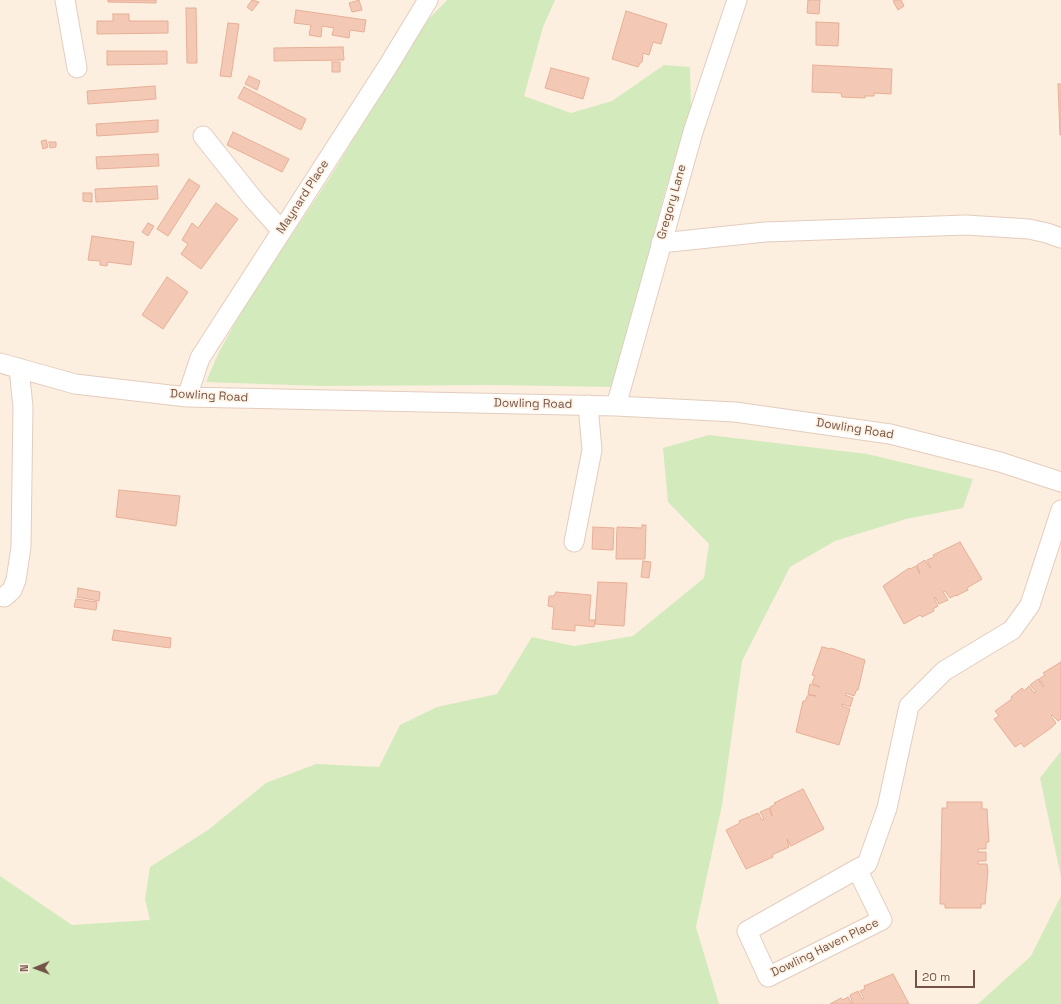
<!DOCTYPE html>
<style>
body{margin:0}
#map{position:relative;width:1061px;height:1004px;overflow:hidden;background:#fdefdf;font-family:"Space Grotesk",sans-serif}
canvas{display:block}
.north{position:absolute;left:16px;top:948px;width:40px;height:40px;-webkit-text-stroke:3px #fff3e6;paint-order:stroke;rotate:269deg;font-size:11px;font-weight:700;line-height:16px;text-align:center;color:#745346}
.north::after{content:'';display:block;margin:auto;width:14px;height:18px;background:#745346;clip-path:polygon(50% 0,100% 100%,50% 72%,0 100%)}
.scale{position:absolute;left:915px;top:970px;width:60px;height:18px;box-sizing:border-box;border:2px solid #745346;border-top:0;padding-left:5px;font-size:12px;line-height:14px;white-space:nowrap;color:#745346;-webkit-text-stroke:3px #fff3e6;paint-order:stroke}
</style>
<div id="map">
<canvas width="1061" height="1004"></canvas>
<div class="north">N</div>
<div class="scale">20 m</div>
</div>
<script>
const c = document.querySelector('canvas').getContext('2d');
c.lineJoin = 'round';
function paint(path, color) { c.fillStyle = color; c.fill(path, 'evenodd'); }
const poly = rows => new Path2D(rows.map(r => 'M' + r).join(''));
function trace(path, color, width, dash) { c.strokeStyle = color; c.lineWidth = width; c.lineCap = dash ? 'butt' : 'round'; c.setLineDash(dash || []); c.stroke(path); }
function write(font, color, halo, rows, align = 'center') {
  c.font = font + ' "Space Grotesk",sans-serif'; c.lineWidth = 3.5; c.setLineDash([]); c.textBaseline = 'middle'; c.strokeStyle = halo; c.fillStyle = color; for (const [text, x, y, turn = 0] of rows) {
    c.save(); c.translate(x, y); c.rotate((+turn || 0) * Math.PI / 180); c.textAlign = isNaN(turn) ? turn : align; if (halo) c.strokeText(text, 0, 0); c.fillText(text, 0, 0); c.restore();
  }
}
paint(poly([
 [447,0,555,0,543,27,524,96,571,113,612,101,664,65,690,67,691,106,664,195,614,387,493,385,320,386,206,382,218,354,245,305,329,179,425,23],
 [709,435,867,454,973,479,963,508,906,519,835,541,790,567,742,661,722,805,696,927,719,1004,0,1004,0,876,72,925,150,920,145,899,150,867,208,830,266,783,316,764,379,767,400,725,437,707,497,694,532,637,574,646,633,636,704,578,709,544,668,502,663,448],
 [1061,751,1061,877,1040,778],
 [1061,896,1061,1004,978,1004,1031,956]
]), '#d3eabd');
const building = poly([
 [108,0,156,0,156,3,108,2,108,0],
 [252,0,259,2,252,11,247,7,252,0],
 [359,0,362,10,352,12,349,3,359,0],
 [808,0,820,0,819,14,807,13,808,0],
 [895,0,901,0,904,6,898,10,893,1,895,0],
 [186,8,196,8,197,63,187,63,186,8],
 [296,10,366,20,364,32,350,30,349,38,332,35,334,28,322,26,321,37,309,35,311,25,294,23,296,10],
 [626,11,667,24,661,44,653,42,649,55,643,53,642,62,640,63,638,67,612,59,626,11],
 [113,14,129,14,129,21,168,21,168,33,97,34,97,21,113,21,113,14],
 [816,22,839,23,838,46,816,45,816,22],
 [228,23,239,24,231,77,220,76,228,23],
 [343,47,344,60,274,61,274,48,343,47],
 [107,51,167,51,167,64,107,65,107,51],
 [332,62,340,62,340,72,332,72,332,62],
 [813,65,892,69,891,94,874,93,874,96,865,96,865,98,842,97,841,93,812,92,813,65],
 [551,68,589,78,583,99,545,88,551,68],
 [249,76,260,81,257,90,245,84,249,76],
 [1058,84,1061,84,1061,135,1060,135,1058,84],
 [155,86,156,99,88,104,87,91,155,86],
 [244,87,306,119,301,130,238,98,244,87],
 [158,120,158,132,97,136,96,124,158,120],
 [233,132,289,159,282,172,227,145,233,132],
 [46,140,48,147,43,149,41,141,46,140],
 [49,142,56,142,56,147,50,148,49,142],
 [158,154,159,166,97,169,96,157,158,154],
 [189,179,200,186,168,236,157,229,189,179],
 [157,186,158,199,96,202,95,189,157,186],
 [83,193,92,193,92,202,83,201,83,193],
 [216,203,238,219,201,269,181,254,188,244,182,240,192,223,198,228,216,203],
 [148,223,154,226,148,236,142,232,148,223],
 [92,236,134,242,131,265,108,262,107,266,100,265,100,261,88,260,92,236],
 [167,277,188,292,163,329,142,315,167,277],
 [119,490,180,496,176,526,116,517,119,490],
 [642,525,646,525,645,559,616,559,617,527,642,528,642,525],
 [593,527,614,528,613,550,592,549,593,527],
 [960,542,982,579,967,588,968,590,956,596,956,595,950,598,945,591,943,592,948,600,939,604,935,597,934,598,938,606,933,609,934,611,922,617,920,615,904,624,883,586,909,568,910,569,916,566,920,574,917,565,925,560,930,568,931,568,927,560,934,557,933,555,960,542],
 [643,561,651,562,649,578,641,577,643,561],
 [598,582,627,583,624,626,595,624,598,582],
 [78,588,100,592,99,601,77,597,78,588],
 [556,592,591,595,589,620,595,620,594,627,575,625,575,631,552,629,554,607,548,606,549,596,554,596,556,592],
 [76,599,97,602,96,610,74,607,76,599],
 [114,630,171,638,170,648,112,640,114,630],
 [822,647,831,649,831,648,865,660,858,690,857,689,854,696,846,693,845,695,853,698,850,707,842,704,842,706,850,709,839,745,796,732,803,701,805,701,808,695,816,696,808,694,810,684,820,687,812,683,815,676,812,675,822,647],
 [1061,662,1061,719,1058,721,1052,715,1051,716,1056,723,1051,728,1024,747,1021,743,1015,747,994,719,999,716,995,711,1012,699,1011,697,1022,688,1024,691,1029,686,1034,693,1036,692,1030,685,1038,679,1043,687,1044,686,1039,679,1045,675,1043,673,1061,662],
 [803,789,824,829,791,846,787,839,789,847,772,855,773,857,746,869,726,830,740,823,739,821,758,813,762,820,764,819,760,812,769,808,772,816,770,807,776,804,774,803,803,789],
 [947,802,982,802,982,809,987,809,989,842,986,842,986,849,978,849,978,852,986,852,986,861,978,861,978,864,987,864,988,871,985,904,981,904,981,908,945,908,945,904,940,904,942,808,947,808,947,802],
 [893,974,909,1004,853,1004,850,995,858,991,862,999,864,998,860,991,865,989,864,986,893,974],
 [848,997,852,1004,830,1004,841,998,843,1000,848,997]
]);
paint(building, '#f3c9b5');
trace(building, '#e7ae95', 1);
const minor = poly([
 [65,0,77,68],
 [203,136,254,200,281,230],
 [661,243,765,232,966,225,1029,229,1047,233,1061,238],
 [0,363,75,384,187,397,616,406,735,412,890,434,1000,462,1061,482],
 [187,397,200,358,388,66,428,0],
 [616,406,693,132,737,0],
 [574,542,592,450,588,405],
 [4,597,12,590,16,580,21,547,23,407,19,368],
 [857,869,882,920,768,977,747,931,857,869,867,864,887,808,909,706,944,671,1012,630,1030,605,1061,510]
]);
trace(minor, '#e3ccbe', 21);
trace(minor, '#fff', 19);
write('12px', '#745346', '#fff3e6', [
 ["Maynard Place",303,197,-57],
 ["Gregory Lane",672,202,-74],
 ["Dowling Road",209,396,3],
 ["Dowling Road",533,404,1],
 ["Dowling Road",855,429,9],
 ["Dowling Haven Place",825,948,-26]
]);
</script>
